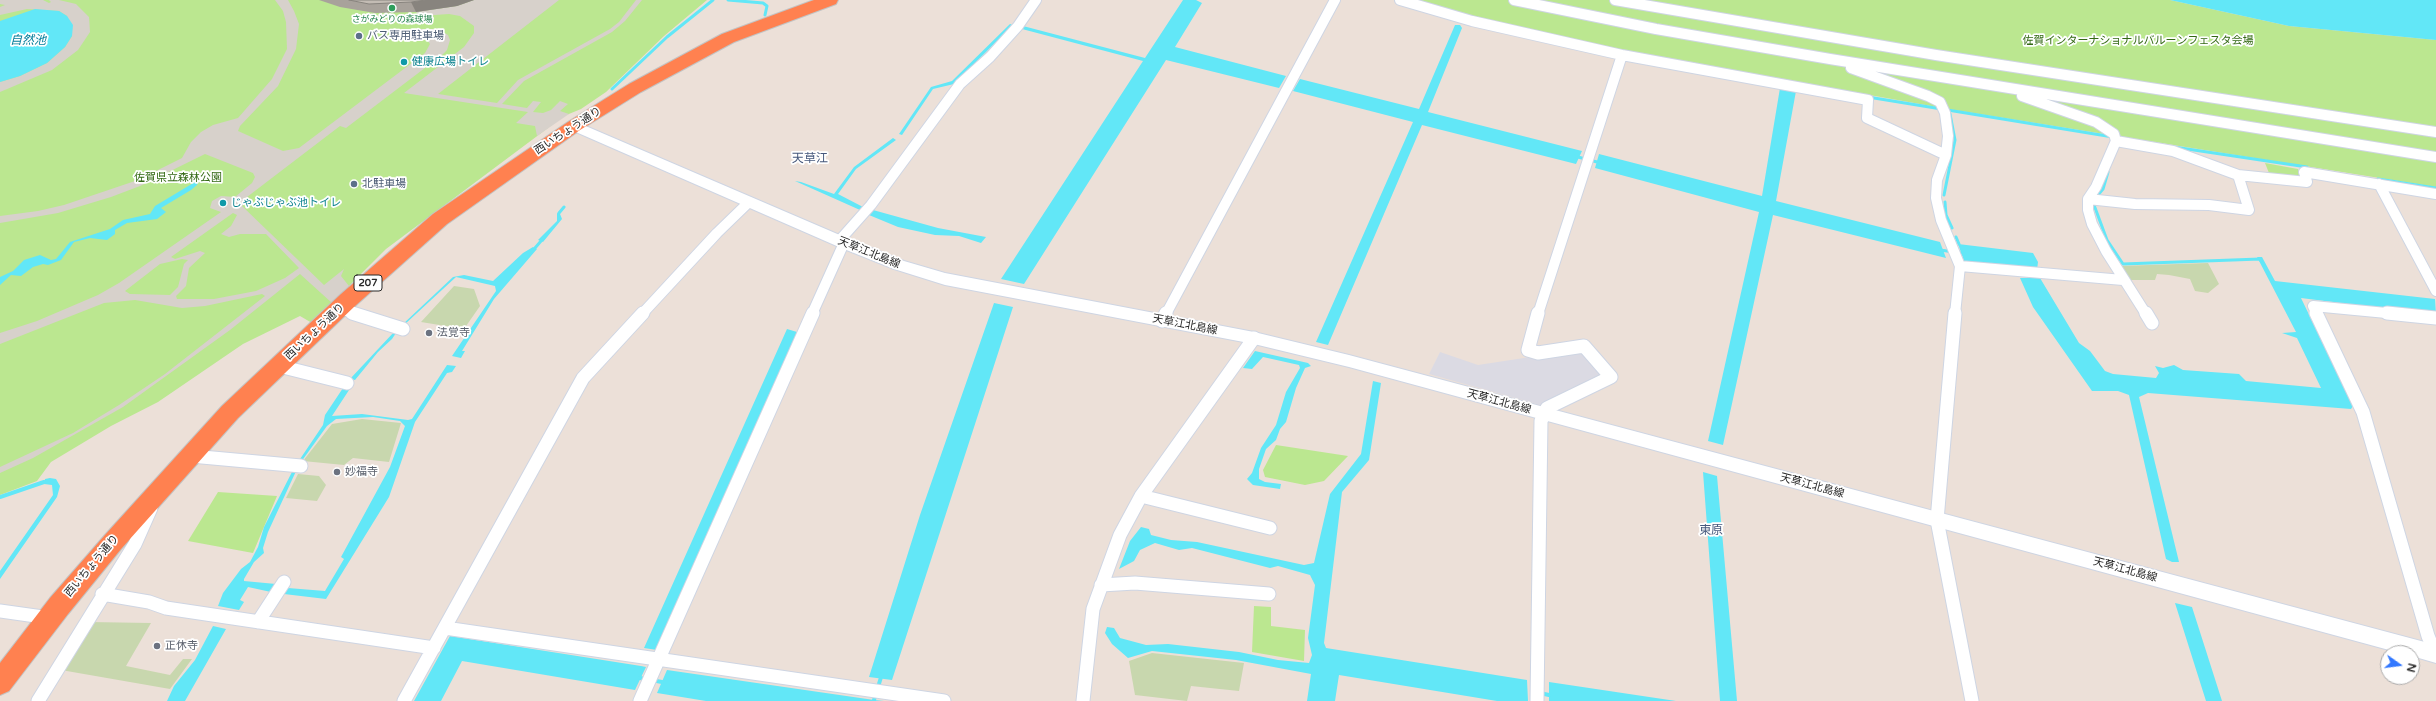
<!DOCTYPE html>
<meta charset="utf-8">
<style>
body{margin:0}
#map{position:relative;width:2436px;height:701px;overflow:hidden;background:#ece0d8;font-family:"Varela Round",sans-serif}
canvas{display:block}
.north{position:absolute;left:2380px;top:645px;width:40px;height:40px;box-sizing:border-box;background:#fff;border:1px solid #a9a9a9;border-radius:50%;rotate:104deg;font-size:11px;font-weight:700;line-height:16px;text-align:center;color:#282828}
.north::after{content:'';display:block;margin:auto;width:14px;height:18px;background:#3278ff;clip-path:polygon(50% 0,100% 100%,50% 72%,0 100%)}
</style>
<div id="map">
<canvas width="2436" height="701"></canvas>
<div class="north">N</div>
</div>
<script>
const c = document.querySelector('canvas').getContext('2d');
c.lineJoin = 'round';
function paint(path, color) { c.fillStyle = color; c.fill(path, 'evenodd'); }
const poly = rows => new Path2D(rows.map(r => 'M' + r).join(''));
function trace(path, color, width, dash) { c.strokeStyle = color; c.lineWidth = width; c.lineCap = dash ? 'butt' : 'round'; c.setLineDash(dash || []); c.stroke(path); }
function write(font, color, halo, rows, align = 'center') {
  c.font = font + ' "Varela Round","Noto Sans JP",sans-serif'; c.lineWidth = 3.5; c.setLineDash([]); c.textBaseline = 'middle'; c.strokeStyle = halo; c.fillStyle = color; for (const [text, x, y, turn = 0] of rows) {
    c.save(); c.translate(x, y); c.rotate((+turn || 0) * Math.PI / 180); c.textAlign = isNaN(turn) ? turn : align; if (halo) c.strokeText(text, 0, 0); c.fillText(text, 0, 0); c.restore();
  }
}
paint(poly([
 [1583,349,1606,375,1544,406,1429,374,1440,352,1478,365]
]), '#dbdae3');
paint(poly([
 [0,0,707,0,664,36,606,92,581,109,564,116,386,249,312,323,300,316,243,344,158,402,111,426,51,462,37,481,0,495],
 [1416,0,2170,0,2289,26,2436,40,2436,187,1948,109,1757,75,1622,50,1473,16],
 [2265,163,2298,169,2302,179,2271,178],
 [1276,445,1348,456,1324,481,1305,485,1265,477,1263,470],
 [218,492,277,496,253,553,188,541],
 [1254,606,1271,607,1271,626,1305,630,1304,661,1252,652]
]), '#bbe790');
paint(poly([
 [2208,263,2219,284,2208,293,2195,291,2190,279,2169,275,2157,274,2155,280,2128,280,2120,266],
 [454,286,474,289,480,306,464,329,421,322],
 [362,419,401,423,389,462,353,458,344,465,303,461,332,424],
 [298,474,319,476,326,485,317,501,286,498],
 [89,622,151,623,126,666,170,675,183,659,192,659,170,689,61,670],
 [1152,653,1244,663,1239,691,1191,686,1187,701,1135,695,1129,661]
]), '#c8d7ae');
paint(poly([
 [0,0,43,0,49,3,51,2,49,0,59,0,76,4,89,17,90,32,78,50,52,70,0,92,0,82,20,76,47,63,65,47,72,36,67,16,59,11,27,9,0,15,0,7,5,5,0,4],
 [275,0,288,0,294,11,299,24,296,49,278,86,240,126,238,131,283,151,299,148,425,53,430,44,426,38,416,37,407,42,412,29,438,29,448,35,450,40,447,50,442,55,346,128,340,126,247,197,252,200,242,206,324,285,344,269,341,276,349,286,332,303,300,274,230,330,123,407,33,458,0,473,0,467,73,433,119,405,165,374,265,296,262,294,205,306,182,308,135,300,104,303,0,344,0,333,37,321,98,295,119,283,221,212,210,208,212,201,221,196,235,197,252,183,255,177,253,173,205,154,140,186,111,197,58,213,0,223,0,216,38,211,64,205,138,180,182,158,191,142,201,132,213,125,238,118,272,79,287,49,286,22,283,11],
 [233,213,237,215,231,226,221,234,229,237,240,234,266,234,299,268,285,278,256,291,214,299,177,299,176,296,186,286,189,268,205,253,200,251,175,259,171,257],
 [182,259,188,260,184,264,178,287,170,295,130,294,125,291,160,264],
 [474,0,559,0,438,94,497,103,518,80,610,29,619,22,636,0,642,0,625,21,612,32,524,81,502,104,527,108,533,101,541,102,533,112,543,113,551,110,560,101,568,104,560,111,569,114,537,136,535,126,516,123,528,112,404,93,464,47,474,33,474,26,460,16,449,14,420,16,416,12,457,6]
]), '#d7d1cb');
paint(poly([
 [1183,0,1196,0,1202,3,1175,47,1286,76,1279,88,1166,60,1024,284,1001,279,1143,61,1022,29,1023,26,1145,58],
 [2170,0,2436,0,2436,40,2289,26],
 [35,9,59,11,67,16,73,25,72,36,65,47,47,63,20,76,0,82,0,21],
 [1010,24,1013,25,954,84,933,89,902,135,899,134,931,87,952,81],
 [1455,25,1460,25,1462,28,1428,112,1582,151,1576,164,1422,125,1328,345,1316,342,1413,122,1293,91,1300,79,1419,109],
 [1780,88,1796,91,1776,201,1940,242,1946,258,1773,215,1723,445,1708,441,1759,212,1595,168,1599,154,1762,196],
 [893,138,896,140,856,169,838,194,863,207,860,210,795,181,801,182,834,194,854,167],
 [195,182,198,182,197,185,191,190,161,208,166,212,157,219,127,223,115,230,115,234,107,240,90,238,74,242,61,260,48,265,43,264,33,267,21,276,11,275,0,285,0,277,13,271,24,260,40,255,51,260,56,259,70,242,110,229,123,220,150,214,155,206],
 [873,210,938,228,986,237,981,243,959,236,935,235,898,227,869,215],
 [557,213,560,214,562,219,543,242,538,240,557,221],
 [1958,244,2033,253,2038,262,2037,270,1964,261],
 [533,247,537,249,494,299,462,351,465,351,461,358,452,356,496,291,495,286,456,277,404,325,403,324,453,277,464,275,493,281,523,253],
 [2257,257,2262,257,2275,281,2435,299,2436,315,2301,298,2353,406,2351,409,2148,393,2139,397,2179,562,2172,562,2166,559,2129,395,2118,391,2092,391,2033,307,2020,278,2040,278,2079,343,2090,351,2105,371,2113,374,2156,378,2159,373,2155,366,2163,368,2174,365,2183,370,2239,374,2246,381,2321,388,2297,338,2282,333,2296,332],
 [994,303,1013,307,892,680,869,677,920,515],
 [787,329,797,332,657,650,644,648],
 [394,332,396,333,392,339,378,352,355,380,350,379],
 [1255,351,1308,363,1311,366,1305,368,1296,388,1286,422,1280,429,1276,440,1266,449,1259,469,1259,479,1265,482,1281,484,1280,489,1253,485,1247,479,1252,473,1261,448,1276,425,1286,392,1300,368,1299,365,1263,357,1252,369,1243,368],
 [447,365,456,366,452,372,447,373,415,422,389,497,326,599,284,594,288,588,325,591,344,559,341,557,390,467,405,426,400,421,373,417,336,419,327,426,301,462,298,462,323,425,325,415,345,385,351,387,332,416,362,414,408,420,412,419],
 [1373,381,1381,383,1369,460,1342,492,1324,643,1326,648,1527,680,1528,701,1497,701,1339,675,1335,701,1307,701,1311,674,1236,660,1152,651,1128,658,1112,644,1105,633,1107,627,1114,628,1120,638,1146,645,1168,644,1239,652,1278,660,1309,663,1312,655,1308,638,1315,585,1310,575,1278,566,1270,568,1192,548,1179,550,1155,543,1140,550,1134,561,1119,569,1130,541,1141,527,1149,529,1151,535,1171,540,1197,542,1304,565,1314,563,1330,494,1361,454],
 [294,468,297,469,268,532,263,548,264,553,254,562,244,579,244,581,276,584,271,592,248,587,240,600,244,602,239,610,218,606,223,593,241,569,250,562,258,547,264,527],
 [1703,472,1717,476,1737,701,1720,701],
 [50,478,56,479,60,486,57,497,0,579,0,571,53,495,52,485,44,484,45,479],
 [2175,603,2192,607,2222,701,2206,701],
 [213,626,226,629,185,701,167,701,174,686,195,660],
 [450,636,641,666,646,667,635,690,462,661,441,701,414,701],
 [667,670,874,700,884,701,706,701,657,693],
 [1549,682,1676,701,1549,701]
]), '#62e7f7');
trace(poly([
 [728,0,763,3,767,6,765,15],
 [612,89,667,37,713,0],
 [1868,97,2113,137],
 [2174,147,2307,167],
 [1574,156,1601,163],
 [2378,179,2436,188],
 [1944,195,1955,140,1950,114],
 [2097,196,2103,189,2108,172],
 [1945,202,1946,215,1952,228],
 [2094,205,2107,240,2123,264,2260,259,2261,261],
 [559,213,564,207],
 [1956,237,1959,244],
 [535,248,541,241],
 [1940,250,1961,253]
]), '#62e7f7', 3);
trace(poly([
 [0,497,44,482],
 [640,678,662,682],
 [1540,693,1549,695],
 [874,700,882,674]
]), '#62e7f7', 4);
const streetFar1 = poly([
 [1400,0,1472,21,1622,55,1868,100,1867,118,1946,155],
 [1514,0,1656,29,1830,59,2436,157],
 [1615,0,1936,55,2436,132],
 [1851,68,1928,96,1940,102,1945,113,1948,136,1946,155,1937,180,1936,198,1941,220,1960,266,1955,314],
 [2022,96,2096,122,2114,134,2116,141,2096,187,2088,199,2088,210,2092,224,2106,251,2146,314],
 [2116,141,2173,151,2238,175],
 [2379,184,2436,291],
 [2088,199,2135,204,2209,205,2249,210,2238,175,2307,182,2304,172,2436,194],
 [839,241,871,205,960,84,990,57,1018,26,1036,0],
 [1960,266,2123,280],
 [339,309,356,314],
 [642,314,717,233,749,202],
 [812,314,844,243],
 [1166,314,1335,0],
 [1538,314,1622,55],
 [2317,314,2313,306,2397,314]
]);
const street = poly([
 [352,313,403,329],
 [1955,313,1937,520,1972,701],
 [2146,313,2152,323],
 [2316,313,2363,412,2428,636,2436,655],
 [2387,313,2436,318],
 [1162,321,1166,313],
 [279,366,347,383],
 [191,456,301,466],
 [1141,496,1270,528],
 [1101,585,1135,583,1269,594],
 [102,594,149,602,166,608,434,648],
 [0,611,50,618],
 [258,622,284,582],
 [445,628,944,701],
 [38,701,135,544,151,508],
 [404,701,583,378,643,313],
 [640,701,813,313],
 [1083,701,1093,609,1120,535,1141,496,1254,338],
 [1537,701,1541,421,1547,408,1611,377,1584,346,1538,353,1528,350,1538,313]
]);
const secondary = poly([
 [574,121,849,239,904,261,945,273,1254,332,1349,355,2436,645,2436,663,2412,656,2412,653,2400,653,1349,367,1254,344,945,285,894,269,839,247,569,129,567,126,569,123,574,121]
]);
const highway = poly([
 [814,0,838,0,836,4,734,42,641,92,580,130,447,224,355,306,238,418,121,549,68,614,9,691,0,695,0,663,50,598,105,535,222,406,341,294,433,214,568,122,629,84,722,34,814,0]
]);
trace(streetFar1, '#ced5e3', 12);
trace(street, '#ced5e3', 15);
trace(secondary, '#ced5e3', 2);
trace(highway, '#c3c3c3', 2);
trace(streetFar1, '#fff', 10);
trace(street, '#fff', 13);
paint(secondary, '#fff');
paint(highway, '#ff8150');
paint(poly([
 [319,0,474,0,457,6,416,12,375,13,340,7]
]), '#a8a29b');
paint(poly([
 [426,0,474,0,457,6,416,12,411,2]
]), '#88847e');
const building = poly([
 [349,0,426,0,411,2,369,4,349,0]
]);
paint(building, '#c3bcb4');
trace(building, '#88847e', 1);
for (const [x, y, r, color] of [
 [392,8,4,"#2e9e5b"],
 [359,36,4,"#5c6f8a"],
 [404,62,4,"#0f9aa8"],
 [354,184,4,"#5c6f8a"],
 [223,203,4,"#0f9aa8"],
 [429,333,4,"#6b7280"],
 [337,472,4,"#6b7280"],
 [157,646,4,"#6b7280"]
]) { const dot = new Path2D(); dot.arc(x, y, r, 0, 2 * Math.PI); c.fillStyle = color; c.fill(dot); trace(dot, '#fff', 1.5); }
write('9px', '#27864d', '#fff', [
 ["さがみどりの森球場",392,20]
]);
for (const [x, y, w] of [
 [368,283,28]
]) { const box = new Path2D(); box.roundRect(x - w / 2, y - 8, w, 16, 3); c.fillStyle = '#fff'; c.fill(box); trace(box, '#282828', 1); }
write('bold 10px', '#282828', null, [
 ["207",368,283]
]);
write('11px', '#4e5e75', '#fff', [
 ["バス専用駐車場",367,36],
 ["北駐車場",362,184]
], 'left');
write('11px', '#336914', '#fff', [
 ["佐賀インターナショナルバルーンフェスタ会場",2138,41],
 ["佐賀県立森林公園",178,178]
]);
write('11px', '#0d838f', '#fff', [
 ["健康広場トイレ",412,62],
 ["じゃぶじゃぶ池トイレ",231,203]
], 'left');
write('11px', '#282828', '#fff', [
 ["西いちょう通り",568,131,-33],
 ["天草江北島線",869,253,22],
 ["天草江北島線",1185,325,11],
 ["西いちょう通り",315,332,-43],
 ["天草江北島線",1499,402,15],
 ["天草江北島線",1812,486,15],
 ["西いちょう通り",92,566,-50],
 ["天草江北島線",2125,570,15]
]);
write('11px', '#5b616d', '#fff', [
 ["法覚寺",437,333],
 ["妙福寺",345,472],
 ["正休寺",165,646]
], 'left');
write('italic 12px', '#047d9a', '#fff', [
 ["自然池",28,41]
]);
write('12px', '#46587c', '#fff', [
 ["天草江",810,159],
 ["東原",1711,531]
]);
</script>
